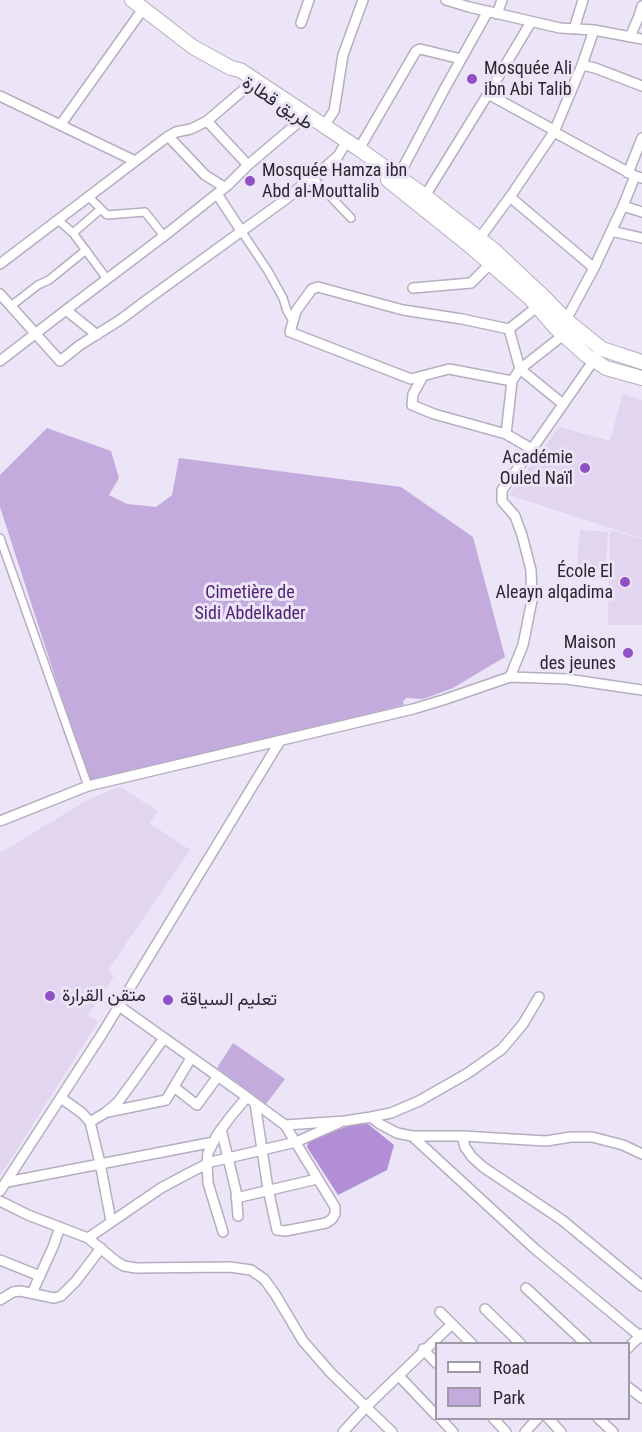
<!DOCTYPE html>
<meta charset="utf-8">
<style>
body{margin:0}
#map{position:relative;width:642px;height:1432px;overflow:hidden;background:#ece4f7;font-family:"Roboto Condensed",sans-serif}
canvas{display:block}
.legend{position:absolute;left:435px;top:1342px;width:195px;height:78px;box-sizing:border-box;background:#ece4f7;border:2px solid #9f99a7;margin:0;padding:8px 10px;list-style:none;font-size:18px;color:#2b282f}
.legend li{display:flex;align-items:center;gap:12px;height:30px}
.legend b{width:30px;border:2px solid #9f99a7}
</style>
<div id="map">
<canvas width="642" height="1432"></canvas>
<ul class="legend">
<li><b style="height:8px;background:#fff"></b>Road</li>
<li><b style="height:16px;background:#c3abde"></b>Park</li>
</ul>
</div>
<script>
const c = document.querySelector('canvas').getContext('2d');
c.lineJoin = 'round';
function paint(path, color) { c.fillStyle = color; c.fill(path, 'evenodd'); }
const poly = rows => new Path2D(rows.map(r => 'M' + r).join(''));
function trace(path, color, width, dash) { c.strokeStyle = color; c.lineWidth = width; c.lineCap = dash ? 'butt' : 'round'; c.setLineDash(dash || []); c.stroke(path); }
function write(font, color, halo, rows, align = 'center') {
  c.font = font + ' "Roboto Condensed",Vazirmatn,sans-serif'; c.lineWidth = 6; c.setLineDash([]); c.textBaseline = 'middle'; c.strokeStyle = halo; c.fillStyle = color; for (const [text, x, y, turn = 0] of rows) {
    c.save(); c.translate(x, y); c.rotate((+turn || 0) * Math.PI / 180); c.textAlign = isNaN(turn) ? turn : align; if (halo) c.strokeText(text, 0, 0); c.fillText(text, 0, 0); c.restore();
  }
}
paint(poly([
 [623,394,642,400,642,538,509,495,559,427,610,441],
 [580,530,608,532,605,579,576,578],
 [610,530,642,539,642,625,608,625],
 [120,787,158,811,149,823,190,850,108,970,114,976,88,1015,98,1022,0,1176,0,853,91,798]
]), '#e1d5ef');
paint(poly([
 [47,428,111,451,119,478,109,495,127,504,156,507,172,495,179,458,401,487,473,537,505,657,453,688,423,699,406,698,403,702,404,705,89,782,0,507,0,475],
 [233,1043,285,1079,266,1104,217,1068]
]), '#c3abde');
paint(poly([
 [353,1124,368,1124,394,1145,387,1170,338,1195,307,1147,308,1142]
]), '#b18ed5');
const pedestrian = poly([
 [313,178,351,218],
 [88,196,107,215,145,212,164,236],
 [58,220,73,233,101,209],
 [242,232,268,271,283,298,287,311,293,321],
 [73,233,107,279],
 [11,306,38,285,49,280,86,250],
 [0,538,88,786]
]);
const minor = poly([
 [446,0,469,7,560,28,594,30,642,39],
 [497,14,502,0],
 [301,23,309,0],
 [574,29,583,0],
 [630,37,639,16,642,6],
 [582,65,595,68,642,86],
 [488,94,531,22],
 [0,96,135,161],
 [207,121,248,165],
 [61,124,143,9],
 [324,126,334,111,343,55,363,0],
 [169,137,205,175,224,187],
 [359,149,416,51,420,49,461,59],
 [628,173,642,138],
 [398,177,444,90,488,11],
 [217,194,242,232],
 [425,196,488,94,550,128,554,132,582,65,594,30],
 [510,197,594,268],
 [623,206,642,212],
 [611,231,642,238],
 [479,239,510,197,554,132,635,176],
 [0,264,167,137,176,132,191,129,207,121,248,86,252,78],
 [413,288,471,283,486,268,491,259],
 [0,294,60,361,80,345,120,320,148,299,286,199,308,180,313,178,338,156,347,141],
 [66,310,97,335],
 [566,320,594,268,623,206,635,176,642,178],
 [509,329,520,369,563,404],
 [0,361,66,310,164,236,228,185,248,165,307,115],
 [423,376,413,394,412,405,434,414,506,434],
 [512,381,449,369,411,379,290,332,296,311,312,289,318,287,403,310,462,319,509,329,542,303],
 [532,449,506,434,512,381,520,369,566,333],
 [510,677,523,645,532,600,531,570,522,535,515,516,502,501,502,490,532,449,596,357],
 [0,821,88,786,413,709,443,700,510,677,567,679,642,690],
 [119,1006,247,1097,255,1103,285,1125,335,1207,335,1214,332,1219,326,1223,285,1231,277,1230,268,1189,255,1103],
 [174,1087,197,1105,218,1076],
 [61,1098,82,1113,90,1122,100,1163,111,1221],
 [108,1112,166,1100,191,1058],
 [371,1117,380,1124,397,1133,412,1136,462,1136,546,1141,571,1137,592,1137,623,1145,642,1154],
 [90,1122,105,1113,118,1102,132,1083,164,1038],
 [285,1125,345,1121,371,1117,391,1113,419,1101,468,1073,502,1049,523,1024,539,997],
 [221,1129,236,1191,238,1216],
 [412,1136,535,1249,642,1338],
 [462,1136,465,1147,472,1157,483,1167,562,1220,642,1286],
 [7,1182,214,1142],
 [0,1191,102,1034,280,741],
 [236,1198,317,1179],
 [0,1201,28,1215,88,1238,117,1262,124,1266,136,1268,230,1267,251,1270,264,1279,275,1294,303,1341,331,1373,392,1432],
 [223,1232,208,1183,207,1164,208,1153,217,1135,231,1116,247,1097],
 [88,1238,161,1188,189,1173,211,1162,296,1142,339,1123],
 [0,1260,40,1276],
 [526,1288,586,1344],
 [32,1293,53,1247,60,1227],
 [0,1300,13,1292,20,1291,54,1298,61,1296,76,1281,101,1248],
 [485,1309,521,1344],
 [440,1312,472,1344],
 [628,1348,642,1334],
 [423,1349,436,1363],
 [399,1376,436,1415],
 [628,1387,642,1398],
 [440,1418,453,1432],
 [493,1418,506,1432],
 [548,1418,561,1432],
 [598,1418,613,1432],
 [343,1432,366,1407,452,1324],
 [525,1432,538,1418]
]);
const secondary = poly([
 [132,0,193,47,231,68,240,70,359,149,425,196,495,251,546,299,566,320,602,349,642,362],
 [388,180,469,245,531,299,555,327,586,355,606,368,642,378]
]);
trace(pedestrian, '#b6aec0', 10);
trace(minor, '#b6aec0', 12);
trace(secondary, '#b6aec0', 16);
trace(pedestrian, '#fff', 7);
trace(minor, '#fff', 9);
trace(secondary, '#fff', 14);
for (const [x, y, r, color] of [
 [472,79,6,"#9051c6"],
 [250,181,6,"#9051c6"],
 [585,468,6,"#9051c6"],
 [625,582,6,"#9051c6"],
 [628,653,6,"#9051c6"],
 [50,996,6,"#9051c6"],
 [168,1000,6,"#9051c6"]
]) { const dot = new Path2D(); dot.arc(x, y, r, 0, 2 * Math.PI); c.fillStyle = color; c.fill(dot); trace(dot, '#ece4f7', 2); }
write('18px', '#2b282f', '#ece4f7', [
 ["Mosquée Ali",484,69],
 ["ibn Abi Talib",484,90],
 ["Mosquée Hamza ibn",262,171],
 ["Abd al-Mouttalib",262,192],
 ["Académie",573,458,"right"],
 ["Ouled Naïl",573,479,"right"],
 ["École El",613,572,"right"],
 ["Aleayn alqadima",613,593,"right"],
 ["Maison",616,643,"right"],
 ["des jeunes",616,664,"right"],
 ["متقن القرارة",62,996],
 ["تعليم السياقة",180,1000]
], 'left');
write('18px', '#2b282f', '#ece4f7', [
 ["طريق قطارة",277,104,34]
]);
write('18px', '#4e1f73', '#ece4f7', [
 ["Cimetière de",250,593],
 ["Sidi Abdelkader",250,614]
]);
</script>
